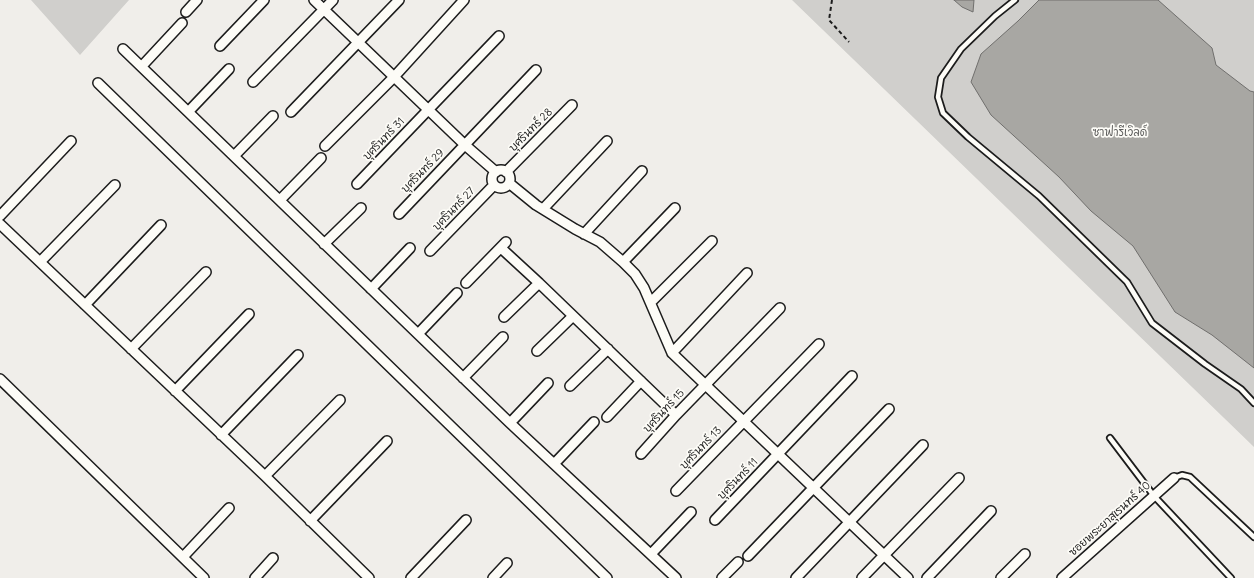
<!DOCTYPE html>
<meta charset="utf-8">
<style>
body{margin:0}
canvas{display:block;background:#f0eeea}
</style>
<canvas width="1254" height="578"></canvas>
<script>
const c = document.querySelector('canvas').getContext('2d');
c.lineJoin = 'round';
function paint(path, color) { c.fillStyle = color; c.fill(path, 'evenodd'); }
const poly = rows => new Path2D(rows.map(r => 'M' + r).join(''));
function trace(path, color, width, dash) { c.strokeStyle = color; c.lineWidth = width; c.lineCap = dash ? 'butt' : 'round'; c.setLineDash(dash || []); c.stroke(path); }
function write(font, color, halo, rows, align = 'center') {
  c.font = font + ' Delius,"Playpen Sans Thai",sans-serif'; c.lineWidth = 3.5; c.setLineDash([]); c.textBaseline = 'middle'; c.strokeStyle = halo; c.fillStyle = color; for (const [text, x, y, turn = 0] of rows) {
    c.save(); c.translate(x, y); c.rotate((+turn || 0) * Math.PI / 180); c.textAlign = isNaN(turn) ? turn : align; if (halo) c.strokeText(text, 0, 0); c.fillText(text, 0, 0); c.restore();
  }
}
paint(poly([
 [31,0,129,0,80,55],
 [792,0,1254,0,1254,447]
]), '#d0cfcc');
const water = poly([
 [954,0,974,0,973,12,962,7,954,0],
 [1039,0,1158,0,1212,48,1216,65,1250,91,1254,92,1254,368,1212,335,1175,312,1133,246,1091,211,1059,177,991,115,971,82,981,54,1018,21,1039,0]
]);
paint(water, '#a8a7a3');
trace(water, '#706f6d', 1);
const service = poly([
 [1015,0,995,16,961,49,941,78,938,97,943,113,968,137,1039,196,1127,282,1152,323,1205,364,1241,389,1254,403],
 [1110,438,1154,496,1231,578],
 [1174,478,1182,475,1190,477,1254,537]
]);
const minor = poly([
 [314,0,465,145,496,172],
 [186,12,197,0],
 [220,46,264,0],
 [123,49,510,423,676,578],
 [142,66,182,23],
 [253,82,333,0],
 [98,83,607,578],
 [189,111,229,69],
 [291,112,399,0],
 [325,146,394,77,464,0],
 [234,156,273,116],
 '492 179a9 9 0 1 1 18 0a9 9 0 1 1-18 0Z',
 [506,172,572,105],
 [509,183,536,205,575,229,600,242,623,262,635,274,644,288,672,353,908,578],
 [357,184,499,36],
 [280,200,321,158],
 [543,209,607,141],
 [399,214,536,70],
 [0,216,71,141],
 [0,224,265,476,369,578],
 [584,234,642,171],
 [324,244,361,208],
 [501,248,539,283,676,415],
 [430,251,494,185],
 [40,262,115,185],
 [623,262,675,208],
 [466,283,506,242],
 [371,289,410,248],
 [651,302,712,241],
 [85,305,161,225],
 [504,317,539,283],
 [418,334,457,293],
 [131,349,206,272],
 [537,351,573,316],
 [672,353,747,273],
 [463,378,503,337],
 [0,379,204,578],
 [570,386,608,349],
 [175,391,249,314],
 [607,417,641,381],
 [510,423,548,383],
 [221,435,298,355],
 [641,454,676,415,780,308],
 [554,464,594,422],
 [265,476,340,400],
 [676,491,819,344],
 [715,520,852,376],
 [310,521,387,441],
 [651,554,691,512],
 [748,556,889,409],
 [183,557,229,508],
 [255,578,273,558],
 [411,578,466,520],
 [493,578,507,563],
 [722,578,738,562],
 [796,578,923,445],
 [862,578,959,478],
 [927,578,991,511],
 [1001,578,1025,554],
 [1062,578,1174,478]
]);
trace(service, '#1c1c1c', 8);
trace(minor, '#1c1c1c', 12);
trace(poly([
 [832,0,829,20,849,42]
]), '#1c1c1c', 2, [4, 3]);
trace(service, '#fdfcf7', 4.5);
trace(minor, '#fdfcf7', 9);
write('11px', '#1c1c1c', '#fdfcf7', [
 ["บุศรินทร์ 28",531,130,-45],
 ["บุศรินทร์ 31",384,139,-46],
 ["บุศรินทร์ 29",423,171,-46],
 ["บุศรินทร์ 27",454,209,-46],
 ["บุศรินทร์ 15",664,411,-47],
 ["บุศรินทร์ 13",701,448,-46],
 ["บุศรินทร์ 11",738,479,-46],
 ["ซอยพระยาสุเรนทร์ 40",1110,519,-42]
]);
write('11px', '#5b5b5a', '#fdfcf7', [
 ["ซาฟารีเวิลด์",1120,133]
]);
</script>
